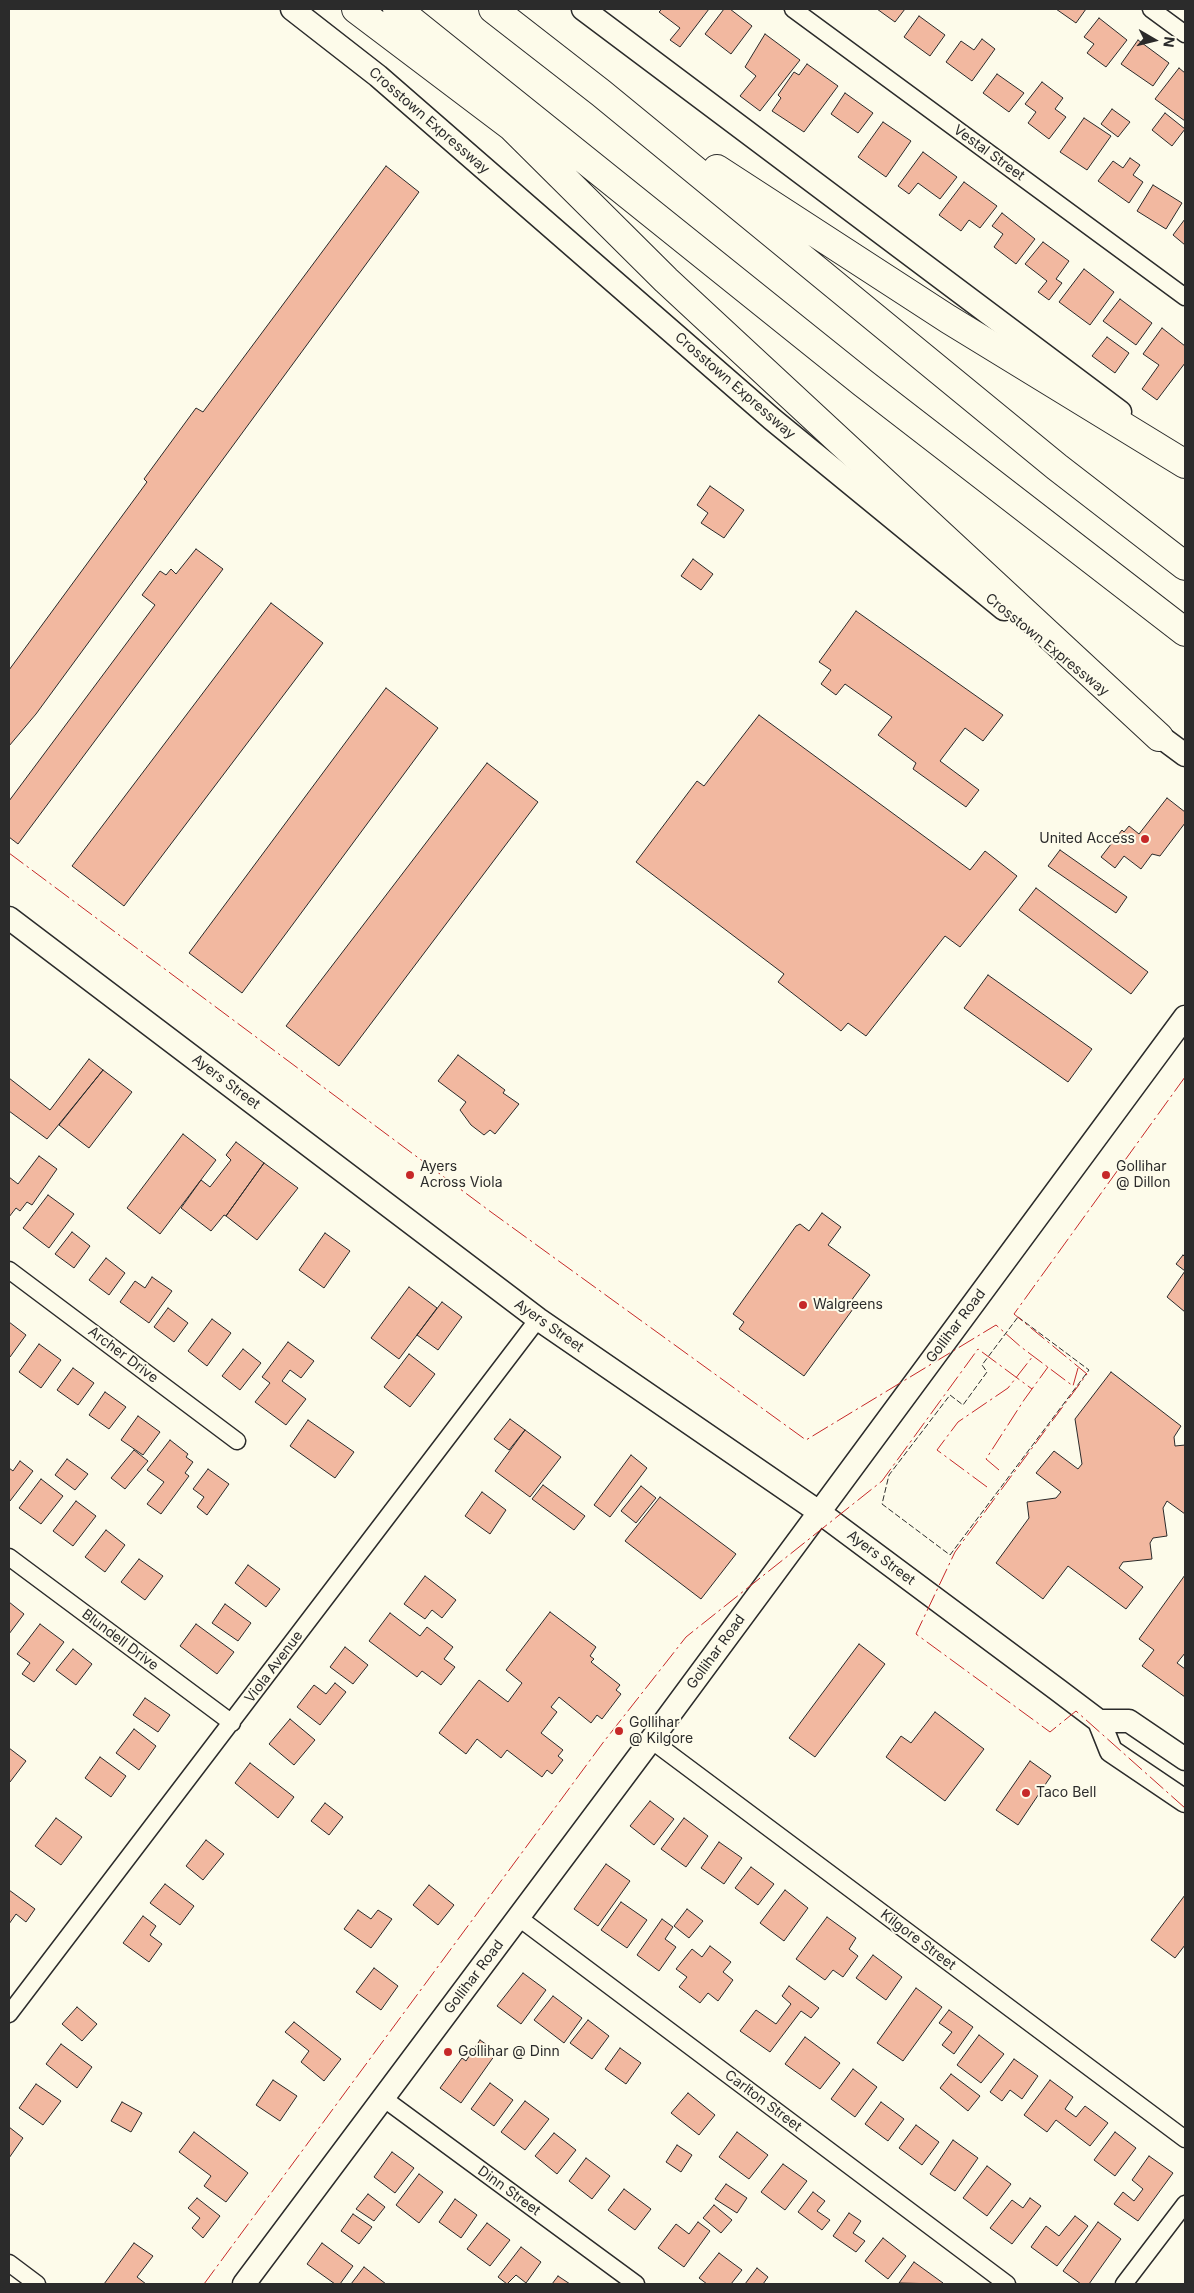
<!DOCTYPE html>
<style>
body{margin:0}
#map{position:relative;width:1194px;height:2293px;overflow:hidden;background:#fdfbea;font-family:Inter,sans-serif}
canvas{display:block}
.frame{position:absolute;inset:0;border:10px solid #2b2b2b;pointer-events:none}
.north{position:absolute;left:1129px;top:15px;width:50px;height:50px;-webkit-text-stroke:4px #fdfbea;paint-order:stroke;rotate:98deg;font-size:14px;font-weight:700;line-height:20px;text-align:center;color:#2b2b2b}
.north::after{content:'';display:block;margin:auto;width:18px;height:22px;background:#2b2b2b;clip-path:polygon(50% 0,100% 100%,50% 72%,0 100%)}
</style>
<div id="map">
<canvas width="1194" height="2293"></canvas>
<div class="frame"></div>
<div class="north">N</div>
</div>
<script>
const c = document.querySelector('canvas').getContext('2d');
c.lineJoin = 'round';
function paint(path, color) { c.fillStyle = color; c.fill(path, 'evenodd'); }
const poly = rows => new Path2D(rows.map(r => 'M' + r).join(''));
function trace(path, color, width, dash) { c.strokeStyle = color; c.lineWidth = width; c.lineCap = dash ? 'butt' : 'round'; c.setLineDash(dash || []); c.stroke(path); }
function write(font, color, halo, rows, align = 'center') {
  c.font = font + ' Inter,sans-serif'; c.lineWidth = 4; c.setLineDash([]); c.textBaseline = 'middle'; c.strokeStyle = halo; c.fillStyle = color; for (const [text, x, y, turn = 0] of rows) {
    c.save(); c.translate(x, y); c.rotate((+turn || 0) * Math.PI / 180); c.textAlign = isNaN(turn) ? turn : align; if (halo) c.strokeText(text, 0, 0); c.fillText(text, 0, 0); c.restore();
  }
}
const building = poly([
 [662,9,709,9,680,47,670,40,680,28,659,12,662,9],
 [724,9,730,9,752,26,731,54,705,34,724,9],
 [877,9,905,9,895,22,877,9],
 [1056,9,1086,9,1076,23,1056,9],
 [919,16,945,35,930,56,904,37,919,16],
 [1099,18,1127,40,1106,67,1087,53,1094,44,1084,37,1099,18],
 [765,34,800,60,760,111,740,96,756,76,745,67,765,34],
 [982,39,995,49,972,81,946,62,961,41,974,50,982,39],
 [1138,40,1169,63,1153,86,1121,64,1138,40],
 [807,64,838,86,804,132,772,111,781,98,778,95,794,72,799,75,807,64],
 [1179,68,1185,73,1185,121,1155,99,1179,68],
 [997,74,1024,93,1009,112,983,93,997,74],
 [1042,82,1063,98,1055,109,1066,117,1049,139,1028,123,1036,112,1025,104,1042,82],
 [845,93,873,113,858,133,831,114,845,93],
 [1112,109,1130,122,1118,137,1101,124,1112,109],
 [1165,113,1185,129,1172,146,1152,130,1165,113],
 [1084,118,1111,136,1087,170,1060,152,1084,118],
 [883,122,911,141,886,177,858,157,883,122],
 [923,152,957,177,940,199,918,183,909,194,898,186,923,152],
 [1130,158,1140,165,1133,175,1143,182,1129,203,1098,181,1113,161,1123,168,1130,158],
 [386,166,419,192,36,714,9,746,9,670,147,482,144,479,196,408,203,412,386,166],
 [964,182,997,206,980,228,969,220,961,231,939,215,964,182],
 [1153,185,1182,203,1166,229,1137,211,1153,185],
 [1002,213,1035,239,1016,264,994,247,1003,234,992,226,1002,213],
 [1185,219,1185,245,1173,235,1185,219],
 [1043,242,1069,261,1056,279,1062,283,1049,300,1038,292,1047,281,1025,264,1043,242],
 [1084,269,1114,292,1090,325,1059,302,1084,269],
 [1120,299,1152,323,1136,345,1103,321,1120,299],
 [1162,328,1185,346,1185,363,1157,400,1142,389,1159,365,1143,354,1162,328],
 [1107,337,1129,353,1115,373,1092,356,1107,337],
 [710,486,744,510,724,538,701,523,708,513,697,505,710,486],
 [196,549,223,569,18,844,9,837,9,801,155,605,142,595,160,571,166,575,171,569,176,574,196,549],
 [693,559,713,574,701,590,681,576,693,559],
 [271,603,323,643,124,906,72,866,271,603],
 [856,611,1003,715,983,741,965,728,940,761,979,790,966,807,913,769,916,763,878,735,892,717,845,684,836,695,821,684,831,670,819,662,856,611],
 [386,688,438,728,242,993,189,953,386,688],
 [759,715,970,870,985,851,1017,876,960,947,945,936,866,1036,848,1023,841,1031,778,982,784,974,636,862,697,781,704,786,759,715],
 [487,763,538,802,339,1066,286,1026,487,763],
 [1167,798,1185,812,1185,823,1160,856,1152,854,1141,869,1124,856,1115,868,1101,857,1122,830,1124,832,1129,826,1139,834,1167,798],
 [1060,850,1127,897,1116,913,1048,866,1060,850],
 [1036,888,1148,972,1131,994,1019,910,1036,888],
 [988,975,1092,1049,1068,1082,964,1008,988,975],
 [458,1055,505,1090,503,1093,519,1104,495,1134,490,1130,484,1135,471,1125,460,1110,466,1102,438,1081,458,1055],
 [89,1059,103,1070,47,1139,9,1111,9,1078,50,1110,89,1059],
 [103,1070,132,1092,89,1148,59,1125,103,1070],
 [183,1134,216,1160,160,1234,127,1208,183,1134],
 [236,1142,264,1163,226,1216,224,1215,211,1231,181,1208,201,1180,210,1187,231,1160,226,1155,236,1142],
 [39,1156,57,1169,32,1205,27,1202,20,1211,16,1208,9,1217,9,1177,18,1184,39,1156],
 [264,1163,298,1188,257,1240,226,1216,264,1163],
 [48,1195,74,1214,49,1248,23,1228,48,1195],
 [822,1213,841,1227,828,1245,870,1275,848,1305,853,1309,804,1376,739,1329,744,1322,733,1314,796,1226,800,1224,809,1231,822,1213],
 [72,1232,90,1246,74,1268,55,1254,72,1232],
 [325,1233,350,1251,324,1288,299,1270,325,1233],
 [1183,1255,1185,1257,1185,1271,1176,1264,1183,1255],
 [106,1258,125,1273,109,1295,89,1280,106,1258],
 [1185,1271,1185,1312,1167,1297,1185,1271],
 [152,1277,172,1291,149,1323,120,1302,135,1281,145,1288,152,1277],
 [409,1287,437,1308,399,1359,371,1338,409,1287],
 [442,1302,462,1317,438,1350,417,1335,442,1302],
 [168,1308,188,1323,174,1342,154,1327,168,1308],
 [212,1319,231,1333,207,1366,188,1351,212,1319],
 [9,1322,26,1335,10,1357,9,1356,9,1322],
 [288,1342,314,1361,301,1378,290,1370,282,1381,306,1399,286,1425,255,1402,270,1383,262,1377,288,1342],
 [39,1344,61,1360,41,1388,19,1372,39,1344],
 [243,1349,261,1363,240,1390,222,1376,243,1349],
 [409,1354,435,1374,410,1407,384,1387,409,1354],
 [73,1368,94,1383,78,1405,57,1390,73,1368],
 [1111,1372,1181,1426,1174,1437,1175,1446,1185,1445,1185,1514,1167,1501,1163,1508,1167,1536,1153,1538,1150,1543,1152,1559,1123,1562,1119,1568,1143,1587,1126,1609,1068,1566,1043,1599,996,1563,1029,1518,1027,1502,1056,1498,1061,1492,1036,1473,1054,1451,1078,1469,1082,1464,1075,1419,1111,1372],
 [105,1392,126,1407,109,1429,89,1415,105,1392],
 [138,1416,160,1432,143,1455,121,1440,138,1416],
 [510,1419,525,1430,509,1450,494,1439,510,1419],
 [308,1420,354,1452,335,1478,290,1446,308,1420],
 [525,1430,561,1457,530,1497,495,1471,525,1430],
 [170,1440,188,1454,186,1457,193,1462,185,1473,189,1476,161,1514,147,1504,164,1482,147,1470,170,1440],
 [134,1450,148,1461,125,1489,111,1478,134,1450],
 [631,1455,647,1468,610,1517,594,1505,631,1455],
 [67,1459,88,1474,75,1490,55,1475,67,1459],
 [20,1461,33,1471,10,1501,9,1500,9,1468,13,1471,20,1461],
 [208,1469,229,1484,207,1515,197,1507,204,1497,193,1489,208,1469],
 [41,1479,63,1496,41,1524,19,1508,41,1479],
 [543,1485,585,1516,574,1530,532,1499,543,1485],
 [641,1486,656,1498,636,1523,621,1511,641,1486],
 [482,1492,506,1510,490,1534,465,1516,482,1492],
 [660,1497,736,1554,701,1599,625,1541,660,1497],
 [76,1501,96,1516,73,1546,53,1531,76,1501],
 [106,1530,125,1545,105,1572,85,1557,106,1530],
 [139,1559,163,1576,145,1600,121,1582,139,1559],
 [248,1565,280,1589,266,1607,235,1583,248,1565],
 [1185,1575,1185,1653,1177,1663,1185,1669,1185,1697,1142,1666,1154,1650,1139,1639,1185,1575],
 [425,1576,456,1600,442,1618,432,1610,425,1619,404,1604,425,1576],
 [9,1602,24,1614,9,1634,9,1602],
 [225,1604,251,1623,238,1641,212,1623,225,1604],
 [550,1612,596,1647,590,1656,594,1659,591,1662,620,1685,616,1690,621,1694,602,1719,597,1715,591,1723,559,1697,551,1707,557,1712,541,1733,563,1750,558,1756,563,1760,552,1774,547,1770,542,1777,507,1750,501,1758,477,1739,466,1754,439,1733,479,1680,508,1702,522,1683,506,1670,550,1612],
 [390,1613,420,1636,427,1627,453,1647,444,1659,455,1667,441,1685,422,1671,417,1677,369,1641,390,1613],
 [40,1624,64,1642,34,1682,22,1674,30,1663,17,1654,40,1624],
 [196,1624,234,1652,217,1674,180,1646,196,1624],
 [859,1644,885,1664,815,1757,789,1738,859,1644],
 [345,1647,368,1665,353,1684,330,1667,345,1647],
 [73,1649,92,1664,76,1685,56,1670,73,1649],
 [335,1683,346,1692,320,1725,297,1707,314,1685,326,1694,335,1683],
 [145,1698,170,1715,158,1732,133,1715,145,1698],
 [935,1712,984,1749,945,1801,886,1757,901,1736,911,1743,935,1712],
 [290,1719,315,1740,294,1765,269,1744,290,1719],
 [134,1729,156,1746,139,1770,116,1753,134,1729],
 [9,1748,26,1761,10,1782,9,1781,9,1748],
 [100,1757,126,1776,111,1797,85,1778,100,1757],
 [1030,1761,1051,1776,1018,1825,996,1810,1030,1761],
 [250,1763,294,1797,278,1818,235,1783,250,1763],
 [650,1801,674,1819,654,1845,630,1826,650,1801],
 [325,1803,343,1817,329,1835,311,1821,325,1803],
 [56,1818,82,1837,61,1865,35,1846,56,1818],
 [684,1818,708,1836,686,1867,661,1849,684,1818],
 [206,1840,224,1854,203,1880,186,1866,206,1840],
 [719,1842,742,1858,724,1884,701,1868,719,1842],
 [606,1864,630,1881,598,1926,574,1909,606,1864],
 [751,1867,774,1884,758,1905,735,1888,751,1867],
 [165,1884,194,1906,180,1925,150,1903,165,1884],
 [429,1885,454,1905,438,1925,413,1905,429,1885],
 [9,1890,35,1909,26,1922,16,1914,9,1924,9,1890],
 [785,1890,808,1908,784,1941,760,1923,785,1890],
 [1185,1895,1185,1945,1175,1958,1151,1940,1185,1895],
 [621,1902,647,1920,627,1948,601,1930,621,1902],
 [687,1909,703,1921,689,1938,674,1926,687,1909],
 [358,1910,371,1919,378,1910,392,1919,371,1948,344,1929,358,1910],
 [143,1916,156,1926,150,1935,162,1944,149,1962,123,1943,143,1916],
 [827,1917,856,1938,849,1949,858,1956,843,1977,833,1970,825,1980,796,1959,827,1917],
 [662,1919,673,1927,665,1939,676,1947,659,1971,637,1955,662,1919],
 [710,1946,731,1962,723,1972,733,1980,718,2001,708,1993,700,2003,679,1987,687,1977,676,1969,692,1949,702,1957,710,1946],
 [873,1955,902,1977,886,2000,856,1978,873,1955],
 [374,1968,398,1986,381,2010,356,1992,374,1968],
 [523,1973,546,1990,521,2024,497,2006,523,1973],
 [789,1986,819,2008,811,2018,801,2011,770,2052,740,2031,756,2010,776,2024,791,2004,782,1996,789,1986],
 [916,1988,942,2007,903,2061,877,2043,916,1988],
 [553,1996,582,2018,564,2043,534,2020,553,1996],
 [77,2007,97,2024,82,2041,62,2024,77,2007],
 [949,2010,973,2027,954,2054,942,2045,952,2032,939,2023,949,2010],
 [588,2020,609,2036,592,2059,570,2043,588,2020],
 [294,2022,341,2059,324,2081,301,2062,309,2051,285,2032,294,2022],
 [979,2035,1004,2054,981,2083,957,2065,979,2035],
 [805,2037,840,2063,820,2089,785,2064,805,2037],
 [480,2040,497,2052,461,2103,440,2088,462,2058,466,2061,480,2040],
 [61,2044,92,2067,77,2088,46,2064,61,2044],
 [620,2048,641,2063,626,2084,605,2069,620,2048],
 [1014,2059,1038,2076,1022,2099,1010,2090,1002,2101,990,2092,1014,2059],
 [853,2069,877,2087,855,2117,831,2099,853,2069],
 [951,2074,980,2096,968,2111,940,2088,951,2074],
 [273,2080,297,2096,280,2121,256,2105,273,2080],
 [1050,2080,1073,2097,1065,2109,1076,2117,1085,2106,1108,2123,1090,2146,1056,2120,1047,2132,1024,2115,1050,2080],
 [490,2083,513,2100,494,2126,471,2109,490,2083],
 [36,2084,61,2101,43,2125,19,2108,36,2084],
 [688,2093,715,2115,699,2135,671,2113,688,2093],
 [525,2101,549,2119,525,2150,501,2132,525,2101],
 [122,2102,142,2113,131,2132,111,2121,122,2102],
 [881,2102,904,2119,888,2141,865,2124,881,2102],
 [916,2125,939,2142,922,2165,899,2148,916,2125],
 [9,2127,23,2138,9,2158,9,2127],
 [194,2132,248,2173,226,2202,204,2186,211,2176,179,2152,194,2132],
 [737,2132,768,2155,749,2179,719,2157,737,2132],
 [1115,2132,1136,2148,1115,2176,1094,2160,1115,2132],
 [554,2133,576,2150,557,2174,535,2156,554,2133],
 [953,2140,978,2158,955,2191,930,2174,953,2140],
 [677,2145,692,2155,681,2172,666,2162,677,2145],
 [392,2152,414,2168,395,2193,374,2177,392,2152],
 [1149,2156,1173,2173,1138,2221,1114,2204,1123,2192,1134,2201,1143,2189,1132,2180,1149,2156],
 [586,2158,610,2176,592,2199,569,2181,586,2158],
 [783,2164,807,2181,785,2210,761,2192,783,2164],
 [987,2166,1011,2184,987,2216,963,2198,987,2166],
 [419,2174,443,2192,419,2223,396,2205,419,2174],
 [726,2184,747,2198,737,2213,715,2199,726,2184],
 [624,2189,651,2209,635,2230,608,2210,624,2189],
 [813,2192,825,2201,817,2211,830,2220,822,2230,798,2212,813,2192],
 [368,2194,385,2207,374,2221,356,2209,368,2194],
 [197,2198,220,2216,203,2238,192,2228,200,2218,188,2208,197,2198],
 [1030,2198,1041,2206,1012,2244,990,2228,1012,2200,1023,2208,1030,2198],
 [455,2199,477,2215,461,2238,439,2222,455,2199],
 [714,2205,732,2220,721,2233,703,2218,714,2205],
 [849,2213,861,2221,853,2233,865,2241,856,2252,833,2236,849,2213],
 [353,2214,372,2227,359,2244,341,2231,353,2214],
 [1075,2216,1088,2226,1057,2266,1031,2247,1046,2226,1059,2236,1075,2216],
 [698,2222,710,2231,684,2267,658,2248,676,2224,689,2234,698,2222],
 [1098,2222,1121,2239,1089,2284,1081,2284,1063,2271,1098,2222],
 [487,2223,510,2240,490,2266,467,2249,487,2223],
 [883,2238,906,2256,888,2279,865,2261,883,2238],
 [134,2243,153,2256,137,2277,146,2284,104,2284,134,2243],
 [322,2243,353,2266,340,2284,335,2284,307,2264,322,2243],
 [521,2247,541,2262,526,2283,516,2275,507,2284,498,2277,521,2247],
 [719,2253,742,2270,731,2284,707,2284,699,2278,719,2253],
 [914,2262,943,2283,941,2284,899,2283,914,2262],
 [364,2267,386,2284,351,2284,364,2267],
 [757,2268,768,2277,763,2284,745,2284,757,2268],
 [558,2276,570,2284,552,2284,558,2276]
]);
paint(building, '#f2b8a0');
trace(building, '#2b2b2b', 1);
const minor = poly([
 [793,9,1185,297],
 [1151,9,1185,34],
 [9,1270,237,1441],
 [9,1557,232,1723],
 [651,1740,1185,2139],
 [519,1918,1007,2284],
 [9,2014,538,1319],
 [383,2098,636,2284],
 [9,2263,37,2284],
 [1124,2284,1185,2204]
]);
const secondary = poly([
 [292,9,378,76,772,419,1004,609],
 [583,9,1120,412],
 [1146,726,1185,755],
 [9,918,538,1319,819,1512,1058,1690,1099,1721,1111,1751,1185,1801],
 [1099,1721,1129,1721,1185,1759],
 [244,2284,651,1740,1185,1017]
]);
const motorway = poly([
 [356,9,524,136],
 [397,9,863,383,1185,632],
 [493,9,601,93,1057,467,1185,566],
 [511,126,666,280,1159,737],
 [717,169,948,319,1185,464]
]);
trace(minor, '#2b2b2b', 19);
trace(secondary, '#2b2b2b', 25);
trace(motorway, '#2b2b2b', 30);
trace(minor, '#fdfbea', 16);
trace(secondary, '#fdfbea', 22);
trace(motorway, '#fdfbea', 28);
trace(poly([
 [1018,1317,1089,1370,950,1555,882,1504,889,1475,950,1395,963,1405,987,1372,982,1365,1018,1317]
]), '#2b2b2b', 1, [6, 2.5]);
trace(poly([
 [9,853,491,1212,806,1440,996,1325,1021,1347,1073,1386,1078,1368],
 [1185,1077,1014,1314,1087,1374,955,1552,916,1634,1050,1732,1076,1711,1185,1808],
 [999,1470,986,1459,1024,1400,1048,1367],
 [987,1487,937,1450,958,1422,1008,1388,1033,1356],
 [204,2284,602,1744,686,1637,882,1481,978,1349,1032,1389]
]), '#c62828', 1, [18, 4, 2.5, 4]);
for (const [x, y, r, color] of [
 [1145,839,5,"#c62828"],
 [410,1175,5,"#c62828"],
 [1106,1175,5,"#c62828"],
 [803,1305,5,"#c62828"],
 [619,1731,5,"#c62828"],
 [1026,1793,5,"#c62828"],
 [448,2052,5,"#c62828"]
]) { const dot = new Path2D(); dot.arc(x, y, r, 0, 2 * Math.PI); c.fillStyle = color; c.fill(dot); trace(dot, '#fdfbea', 2); }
write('14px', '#2b2b2b', '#fdfbea', [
 ["Crosstown Expressway",429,121,41],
 ["Vestal Street",989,153,36],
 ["Crosstown Expressway",735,386,41],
 ["Crosstown Expressway",1047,645,39],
 ["Ayers Street",226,1082,37],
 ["Ayers Street",549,1326,35],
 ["Gollihar Road",956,1326,-53],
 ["Archer Drive",123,1355,37],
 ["Ayers Street",881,1558,37],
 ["Blundell Drive",120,1640,37],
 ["Gollihar Road",716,1652,-54],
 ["Viola Avenue",274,1667,-53],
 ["Kilgore Street",918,1940,37],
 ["Gollihar Road",474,1977,-53],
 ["Carlton Street",763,2101,37],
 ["Dinn Street",509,2191,36]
]);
write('14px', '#2b2b2b', '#fdfbea', [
 ["United Access",1135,839,"right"],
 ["Ayers",420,1167],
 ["Across Viola",420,1183],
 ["Gollihar",1116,1167],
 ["@ Dillon",1116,1183],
 ["Walgreens",813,1305],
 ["Gollihar",629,1723],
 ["@ Kilgore",629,1739],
 ["Taco Bell",1036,1793],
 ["Gollihar @ Dinn",458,2052]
], 'left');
</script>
